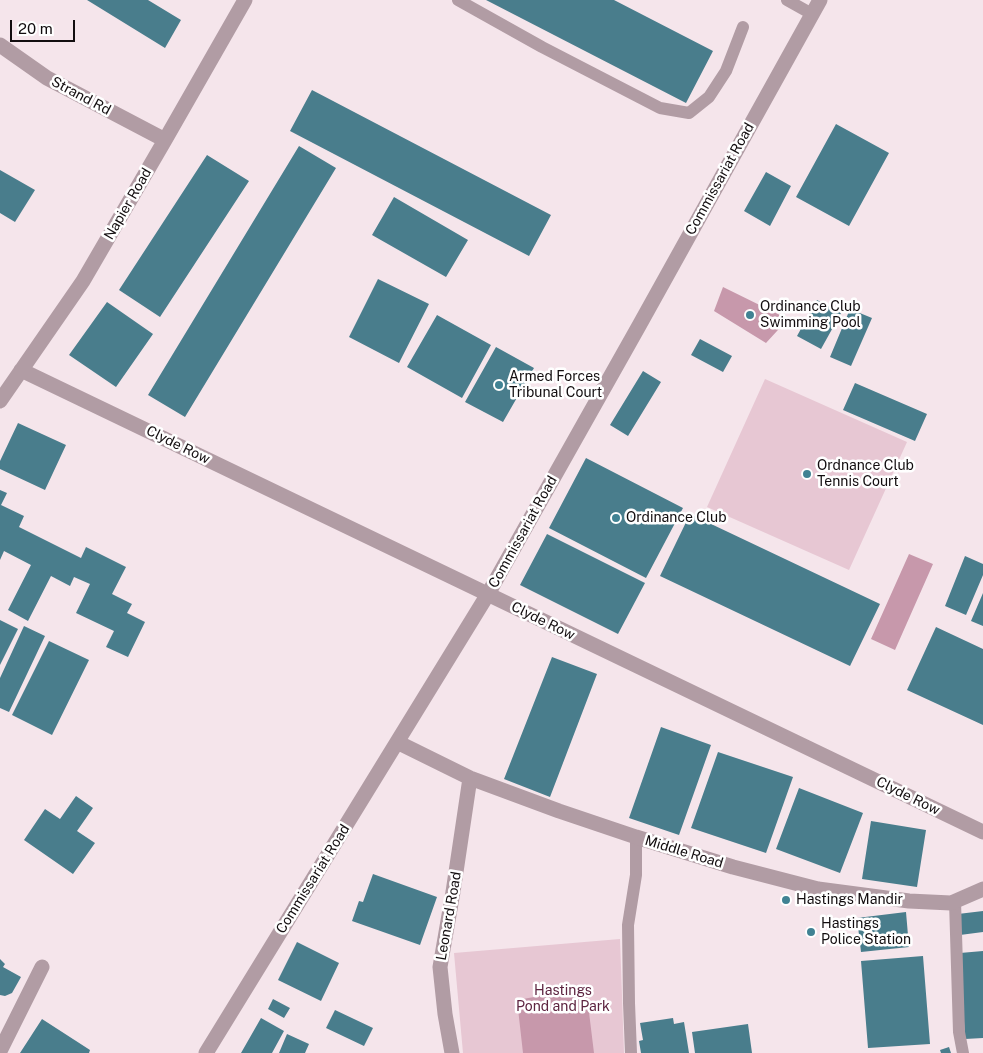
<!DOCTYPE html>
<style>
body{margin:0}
#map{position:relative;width:983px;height:1053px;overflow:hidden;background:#f5e5eb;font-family:"Public Sans",sans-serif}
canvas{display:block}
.scale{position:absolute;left:10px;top:20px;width:65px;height:22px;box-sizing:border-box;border:2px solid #120d0f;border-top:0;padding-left:6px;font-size:15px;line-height:18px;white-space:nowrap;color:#120d0f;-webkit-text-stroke:4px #fff;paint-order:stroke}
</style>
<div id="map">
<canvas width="983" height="1053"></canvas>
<div class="scale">20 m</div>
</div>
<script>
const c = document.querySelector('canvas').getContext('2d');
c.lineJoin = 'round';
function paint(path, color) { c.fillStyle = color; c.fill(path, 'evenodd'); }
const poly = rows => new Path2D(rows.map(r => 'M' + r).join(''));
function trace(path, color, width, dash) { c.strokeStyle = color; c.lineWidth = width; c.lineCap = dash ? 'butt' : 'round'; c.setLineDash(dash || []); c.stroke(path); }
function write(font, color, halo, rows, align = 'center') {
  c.font = font + ' "Public Sans",sans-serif'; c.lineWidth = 5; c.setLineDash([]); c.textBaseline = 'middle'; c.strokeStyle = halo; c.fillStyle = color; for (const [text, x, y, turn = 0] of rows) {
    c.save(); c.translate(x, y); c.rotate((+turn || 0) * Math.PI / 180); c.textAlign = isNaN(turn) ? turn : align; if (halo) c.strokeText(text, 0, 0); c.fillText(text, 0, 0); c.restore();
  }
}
paint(poly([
 [765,379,907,442,849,570,707,507],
 [620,939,624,1053,463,1053,454,953]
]), '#e7c7d3');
paint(poly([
 [723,287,788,319,766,343,714,311],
 [909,554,933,564,895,650,871,639],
 [586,988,594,1053,523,1053,517,1000]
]), '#c798ab');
paint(poly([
 [87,0,148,0,181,20,165,48],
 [486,0,614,0,713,51,686,103],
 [312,90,551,215,529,256,290,131],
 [836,124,889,153,849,226,796,197],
 [299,146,336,168,185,417,148,395],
 [207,155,249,181,160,317,119,290],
 [0,170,35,190,15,222,0,213],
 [766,172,791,186,770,226,744,211],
 [394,197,468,240,446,277,372,235],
 [378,279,429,304,399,363,349,337],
 [817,300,841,313,821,349,797,336],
 [107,302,153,334,116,387,69,355],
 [850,309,872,318,851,366,830,357],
 [437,315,491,345,462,398,407,367],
 [700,339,732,356,723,372,691,355],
 [496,347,534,368,503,422,465,402],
 [643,371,661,382,628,436,610,425],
 [855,383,927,414,915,441,843,410],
 [18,423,66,445,45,490,0,469,0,461],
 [586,458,683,508,646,578,549,528],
 [0,490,7,493,1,505,24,516,19,527,81,558,86,547,126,567,112,594,132,604,127,613,145,622,128,657,106,647,114,631,76,613,90,584,74,577,70,586,51,576,28,621,8,610,31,565,4,551,0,560],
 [690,514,880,604,850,666,660,576],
 [547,534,645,583,618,634,520,585],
 [965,556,983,564,983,575,966,615,945,606],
 [983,593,983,626,971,621],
 [0,620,18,629,0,665],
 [24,626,45,636,9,712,0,708,0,678],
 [936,627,983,649,983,725,907,690],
 [49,641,89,660,52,735,12,715],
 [552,657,597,674,550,797,504,779],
 [661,727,711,745,679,835,629,818],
 [718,752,793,777,766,853,691,828],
 [799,788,863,813,840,873,776,849],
 [76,796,93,808,77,831,95,843,73,874,24,840,45,809,60,819],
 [871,821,926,830,917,887,862,879],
 [373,874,437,897,420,945,352,921,359,901,363,902],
 [983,911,983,932,960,935,958,914],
 [906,912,909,947,861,952,857,918],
 [297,942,339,963,321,1001,278,980],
 [983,951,983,1038,965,1039,960,953],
 [923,956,930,1044,868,1048,861,961],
 [0,959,5,964,3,967,21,977,12,993,5,996,0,995],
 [273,999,290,1008,284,1018,268,1009],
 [335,1010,373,1028,364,1046,326,1028],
 [261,1018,284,1031,272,1053,241,1053],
 [673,1018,674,1024,684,1022,689,1053,641,1053,639,1041,643,1040,640,1023],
 [42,1019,90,1050,89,1053,20,1053],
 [748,1024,752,1053,695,1053,692,1032],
 [287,1034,309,1044,305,1053,279,1053],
 [949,1047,951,1053,941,1053,940,1050]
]), '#497d8c');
trace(poly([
 [458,0,542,47,660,108,689,113,709,97,726,71,743,27],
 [787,0,812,14],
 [955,901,959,1032,963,1053],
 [631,1053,629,1003,628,925,636,875,636,837]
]), '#b19ca4', 12);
trace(poly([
 [0,45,47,78,165,140],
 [21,370,983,832],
 [0,401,83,281,165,140,245,0],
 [397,742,470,778,559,811,636,837,733,867,818,889,909,901,951,903,983,889],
 [0,1051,42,967],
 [206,1053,488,594,640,324,820,0],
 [452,1053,445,1014,440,967,453,892,470,778]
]), '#b19ca4', 15);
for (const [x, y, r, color] of [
 [750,315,5,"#408293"],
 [499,385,5,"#408293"],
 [807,474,5,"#408293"],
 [616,518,5,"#408293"],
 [786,900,5,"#408293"],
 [811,932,5,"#408293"]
]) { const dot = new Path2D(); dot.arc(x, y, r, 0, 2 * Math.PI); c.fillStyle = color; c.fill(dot); trace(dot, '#fff', 2); }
write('14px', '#120d0f', '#fff', [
 ["Strand Rd",81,96,28],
 ["Commissariat Road",720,179,-61],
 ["Napier Road",128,204,-60],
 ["Clyde Row",178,445,26],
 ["Commissariat Road",523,532,-61],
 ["Clyde Row",543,621,26],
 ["Clyde Row",908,796,26],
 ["Middle Road",684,852,17],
 ["Commissariat Road",313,879,-58],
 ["Leonard Road",449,916,-80]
]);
write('14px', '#120d0f', '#fff', [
 ["Ordinance Club",760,307],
 ["Swimming Pool",760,323],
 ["Armed Forces",509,377],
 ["Tribunal Court",509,393],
 ["Ordnance Club",817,466],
 ["Tennis Court",817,482],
 ["Ordinance Club",626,518],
 ["Hastings Mandir",796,900],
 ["Hastings",821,924],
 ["Police Station",821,940]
], 'left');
write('14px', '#5d2440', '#fff', [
 ["Hastings",563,991],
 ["Pond and Park",563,1007]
]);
</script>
